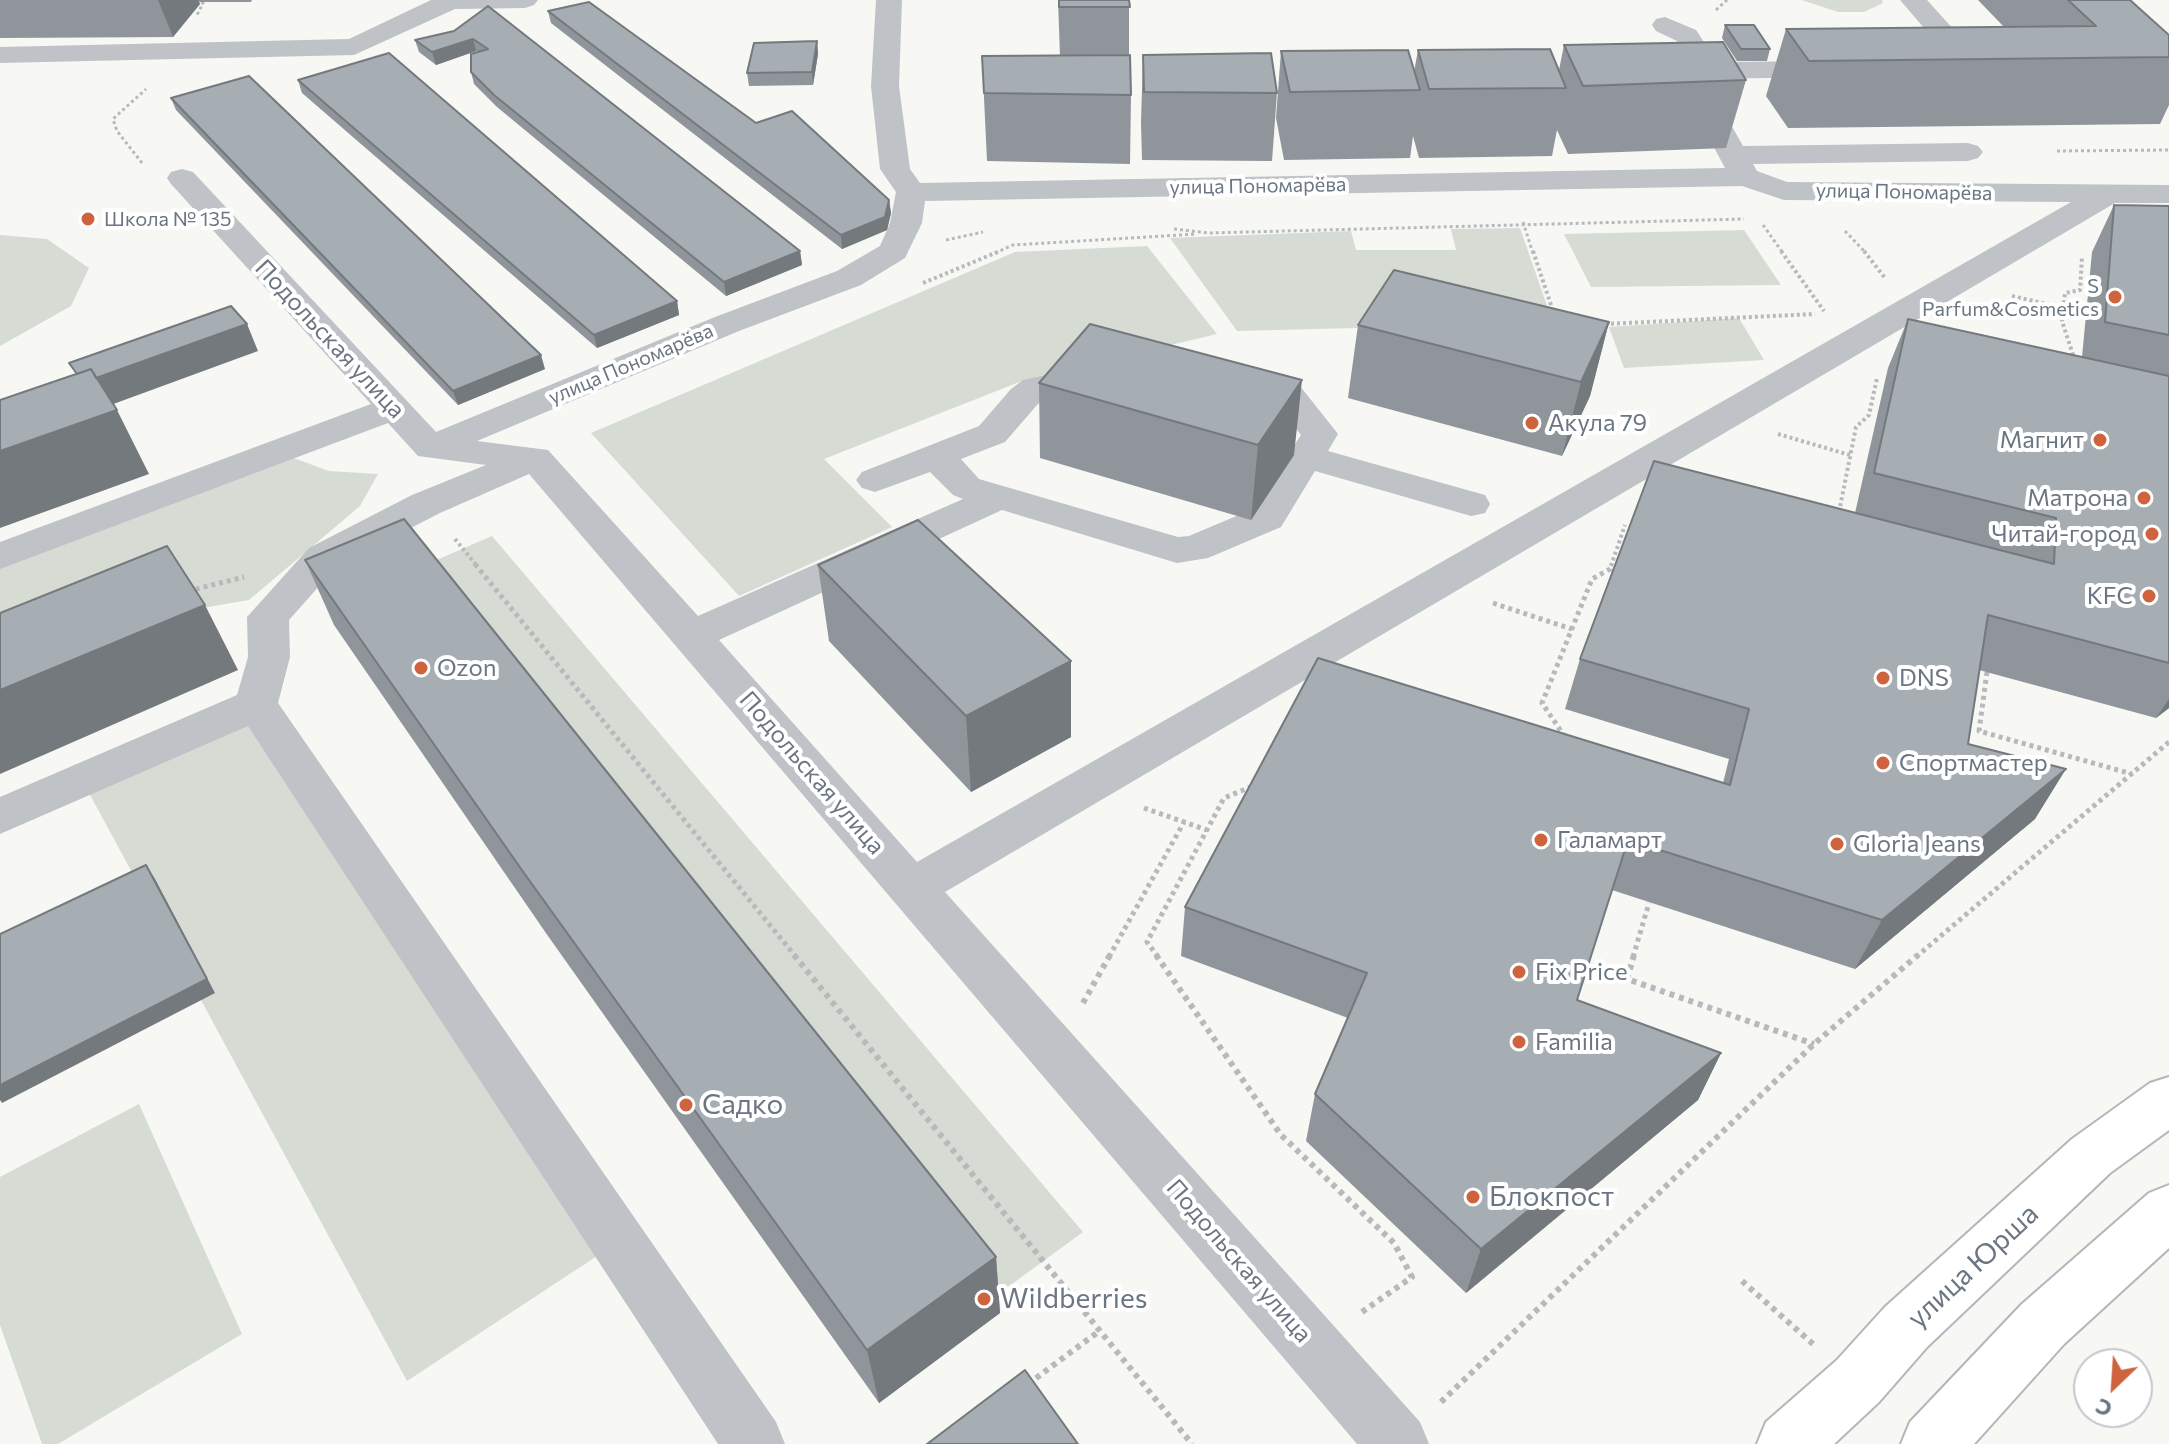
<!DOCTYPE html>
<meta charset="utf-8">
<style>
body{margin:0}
#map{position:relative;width:2169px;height:1444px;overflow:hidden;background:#f7f7f4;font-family:Commissioner,sans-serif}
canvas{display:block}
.north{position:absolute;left:2073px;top:1348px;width:80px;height:80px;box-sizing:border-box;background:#fff;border:2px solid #c3c8cd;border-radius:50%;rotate:205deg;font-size:22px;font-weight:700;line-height:32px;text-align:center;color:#6a7682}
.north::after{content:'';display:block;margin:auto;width:28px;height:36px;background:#ce633d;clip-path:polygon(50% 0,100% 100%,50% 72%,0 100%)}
</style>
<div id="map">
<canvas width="2169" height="1444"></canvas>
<div class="north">С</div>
</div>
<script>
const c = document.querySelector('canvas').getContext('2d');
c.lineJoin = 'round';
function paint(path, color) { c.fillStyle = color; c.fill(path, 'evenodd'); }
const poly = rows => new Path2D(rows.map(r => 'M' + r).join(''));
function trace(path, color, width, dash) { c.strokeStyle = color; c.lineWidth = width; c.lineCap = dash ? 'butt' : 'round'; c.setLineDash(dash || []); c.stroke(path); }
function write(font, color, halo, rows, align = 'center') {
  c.font = font + ' Commissioner,sans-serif'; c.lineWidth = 8; c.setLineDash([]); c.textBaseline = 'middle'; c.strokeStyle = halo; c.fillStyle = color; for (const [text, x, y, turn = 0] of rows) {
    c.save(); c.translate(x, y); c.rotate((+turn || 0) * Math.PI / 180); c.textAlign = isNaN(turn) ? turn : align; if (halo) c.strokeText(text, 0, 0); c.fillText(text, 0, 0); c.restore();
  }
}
paint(poly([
 [1802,0,1882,0,1883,3,1864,12,1838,12],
 [1520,228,1553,323,1237,331,1170,238,1351,231,1356,250,1456,250,1451,229],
 [1744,230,1781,285,1591,287,1564,234],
 [0,235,47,239,89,268,71,306,0,346],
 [1147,246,1217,334,1027,379,824,459,892,527,739,596,591,433,1015,252],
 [1739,318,1764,360,1624,368,1609,327],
 [288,456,329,471,378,474,360,506,249,600,155,616,0,673,0,566],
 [492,536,1083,1232,1001,1292,425,565],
 [240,711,597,1256,407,1381,82,780],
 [139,1104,242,1334,58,1444,42,1444,0,1325,0,1177]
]), '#d6dbd4');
const major = poly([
 [2169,1077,2169,1130,2110,1173,1927,1347,1879,1402,1834,1444,1757,1444,1766,1422,1837,1360,1885,1307,2072,1139,2150,1083,2169,1077],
 [2169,1185,2169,1248,2064,1344,1974,1444,1901,1444,1910,1422,2022,1304,2149,1193,2169,1185]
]);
trace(major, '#b3b6ba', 4);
trace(poly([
 [195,3,203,3,197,15],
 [1716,10,1727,0],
 [2057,151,2169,150],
 [142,163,117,131,113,119,146,89],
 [1523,222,1533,253],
 [1763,225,1783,253],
 [1174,229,1209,233,1744,219],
 [1845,231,1866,253],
 [946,240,983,232],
 [995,253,1013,245,1197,234]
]), '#b7babc', 3, [3, 3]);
trace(poly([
 [1533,251,1553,311],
 [1781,251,1824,311],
 [1864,251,1885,278],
 [923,283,1000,251],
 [2012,296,2064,308],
 [1605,324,1815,314],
 [2075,361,2062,321,2065,293,2080,290,2082,257],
 [1778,434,1850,455],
 [1839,512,1856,427,1869,415,1877,378],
 [455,539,477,566],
 [1611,566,1625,525]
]), '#b7babc', 4, [3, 3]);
trace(poly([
 [475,564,796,957],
 [188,591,244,577],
 [1493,603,1572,629],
 [1987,672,1979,731,2132,774],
 [1565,737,1542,703,1592,579,1610,569,1612,564],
 [1144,808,1207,830],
 [1109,957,1184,822],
 [1158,957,1147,942,1224,798,1253,786],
 [1633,957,1649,903],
 [1916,957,2169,742]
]), '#b7babc', 5, [4, 4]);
trace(poly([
 [794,955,1192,1444],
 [1156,955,1281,1135,1394,1243,1412,1277,1362,1312],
 [1634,955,1627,979,1814,1044],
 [1083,1003,1110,955],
 [1742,1281,1813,1344],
 [1028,1384,1098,1332],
 [1441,1402,1814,1044,1918,955]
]), '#b7babc', 6, [5, 5]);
paint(poly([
 [431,0,538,0,534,5,525,8,455,9,354,55,0,63,0,47,349,39,431,0],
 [876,0,902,0,899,86,910,169,920,183,1725,168,1673,71,1677,65,1690,63,1677,41,1656,31,1652,25,1656,19,1665,17,1696,30,1717,62,1832,61,1842,63,1846,69,1842,75,1832,77,1705,79,1743,146,1968,143,1978,146,1983,152,1978,158,1968,161,1753,164,1757,171,1787,182,2169,185,2169,203,2115,203,945,892,1420,1422,1429,1444,1357,1444,529,474,440,513,337,566,289,620,290,657,278,703,776,1422,785,1444,718,1444,248,726,0,834,0,797,237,695,248,657,247,617,309,548,412,495,486,465,418,456,388,423,0,569,0,542,371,404,171,184,167,178,171,172,182,169,193,172,436,432,715,317,837,271,880,246,890,223,896,192,880,169,871,86,876,0],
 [1742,186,1784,200,2071,202,917,862,719,640,1002,510,1177,563,1208,558,1281,527,1315,471,1471,516,1485,513,1490,504,1485,495,1328,451,1338,434,1296,381,1249,367,1237,371,1231,378,1237,385,1270,397,1301,435,1253,509,1189,536,1178,537,979,479,961,459,1005,442,1037,405,1048,396,1108,381,1114,374,1108,367,1096,363,1023,380,1011,389,979,426,862,472,856,480,862,488,875,492,930,472,953,495,963,499,698,616,548,450,477,441,739,331,861,285,905,258,922,223,925,201,1742,186],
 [1900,0,1927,0,1983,62,1987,68,1983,74,1973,76,1954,74,1950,68,1954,63,1900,0]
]), '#bfc2c6');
paint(major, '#fff');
paint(poly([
 [0,0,252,0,251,2,199,2,200,4,173,37,0,38],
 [1058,0,1129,0,1129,55,1131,95,1130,164,987,161,982,56,1060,56],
 [1978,0,2130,0,2169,35,2169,105,2160,124,1788,128,1766,96,1786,29,2004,27],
 [488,6,800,251,802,265,726,296,497,107,474,84,471,72,478,52,476,51,436,65,419,52,415,40,454,31],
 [548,11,756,123,889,200,891,213,887,230,842,249,551,23],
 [1725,25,1770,49,1767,61,1737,61,1722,38],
 [817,41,818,54,813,85,749,86,747,73],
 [1564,45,1746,80,1726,148,1568,154,1557,130,1552,156,1419,158,1413,136,1410,158,1284,160,1276,118,1281,51,1414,72,1418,50,1559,70],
 [1143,55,1277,93,1272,161,1142,160,1141,122],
 [298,80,677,301,679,315,597,348,302,93],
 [171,98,545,369,458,405,176,110],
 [2114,205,2169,206,2169,708,2156,718,1979,670,1968,744,2035,819,1855,969,1612,890,1577,1000,1721,1053,1698,1100,1466,1293,1306,1141,1315,1094,1348,1018,1181,956,1185,907,1723,783,1729,759,1565,709,1580,659,1855,513,1888,368,1908,319,2082,357,2092,252],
 [1609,322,1590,396,1562,456,1348,398,1358,325],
 [1039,383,1294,455,1251,520,1040,458],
 [305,560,996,1257,1000,1313,879,1403,548,936,334,625],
 [818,565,1071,737,971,792,829,641]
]), '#8f959a');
paint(poly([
 [158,0,198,0,200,4,173,37],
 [473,39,476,51,436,65,432,52],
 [817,41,818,54,813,85,812,72],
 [889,200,891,213,887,230,842,249,841,235],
 [800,251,802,265,726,296,724,282],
 [677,301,679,315,597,348,594,335],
 [1609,322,1590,396,1562,456,1581,382],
 [247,324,258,351,97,410,83,383],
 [541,355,545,369,458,405,453,391],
 [1302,380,1294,455,1251,520,1258,445],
 [117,410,149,474,0,528,0,451],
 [205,605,238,670,0,774,0,690],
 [1071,661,1071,737,971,792,966,716],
 [2169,699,2169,708,2156,718],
 [2066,769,2035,819,1855,969,1882,920],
 [146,865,155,879,215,993,2,1103,0,1100,0,1085],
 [1721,1053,1698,1100,1466,1293,1481,1249],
 [996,1257,1000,1313,879,1403,867,1350]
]), '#74797d');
const building = poly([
 [1059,0,1129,0,1130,7,1059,7,1059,0],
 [2068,0,2130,0,2169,35,2169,57,1809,61,1786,29,2096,26,2068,0],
 [589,2,756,123,792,111,889,200,885,217,841,235,548,11,589,2],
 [488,6,800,251,724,282,494,95,471,72,471,54,488,49,473,39,432,52,415,40,454,31,488,6],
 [1725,25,1754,25,1770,49,1741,49,1725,25],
 [817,41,812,72,747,73,754,43,817,41],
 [1723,42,1746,80,1583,86,1564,45,1723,42],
 [1550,49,1566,88,1429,89,1418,50,1550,49],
 [1408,50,1420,90,1290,92,1281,51,1408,50],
 [389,53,677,301,594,335,298,80,389,53],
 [1271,53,1277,93,1144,92,1143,55,1271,53],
 [1130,55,1131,95,984,93,982,56,1130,55],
 [249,76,541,355,453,391,171,98,249,76],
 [2114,205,2169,206,2169,335,2105,322,2114,205],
 [1394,270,1609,322,1581,382,1358,325,1394,270],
 [231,306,247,324,96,378,91,369,77,374,69,363,231,306],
 [1908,319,2169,376,2169,663,1988,615,1968,744,2066,769,1882,920,1628,840,1577,1000,1721,1053,1481,1249,1315,1094,1367,973,1185,907,1318,658,1730,785,1749,709,1580,659,1654,461,2054,564,2056,518,1874,473,1908,319],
 [1090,324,1302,380,1258,445,1039,383,1090,324],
 [91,369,117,410,0,451,0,400,91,369],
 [404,519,996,1257,867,1350,524,873,305,560,404,519],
 [918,520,1071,661,966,716,818,565,918,520],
 [167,546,205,605,0,690,0,613,167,546],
 [146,865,207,979,0,1085,0,934,146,865],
 [1025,1370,1078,1444,927,1444,1025,1370]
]);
paint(building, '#a6adb3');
trace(building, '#74797d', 2);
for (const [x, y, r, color] of [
 [88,219,8,"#ce633d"],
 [2115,297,8,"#ce633d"],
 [1532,423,8,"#ce633d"],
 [2100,440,8,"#ce633d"],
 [2144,498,8,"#ce633d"],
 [2152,534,8,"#ce633d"],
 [2149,596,8,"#ce633d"],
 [421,668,8,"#ce633d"],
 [1883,678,8,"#ce633d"],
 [1883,763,8,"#ce633d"],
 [1541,840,8,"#ce633d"],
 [1837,844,8,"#ce633d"],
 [1519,972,8,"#ce633d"],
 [1519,1042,8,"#ce633d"],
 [686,1105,8,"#ce633d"],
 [1473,1197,8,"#ce633d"],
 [984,1299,8,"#ce633d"]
]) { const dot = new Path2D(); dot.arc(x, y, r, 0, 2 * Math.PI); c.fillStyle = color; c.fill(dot); trace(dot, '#fff', 3); }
write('20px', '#6a7682', '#fff', [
 ["улица Пономарёва",1258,186,-1],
 ["улица Пономарёва",1904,192,1],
 ["улица Пономарёва",631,364,-23]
]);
write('20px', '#6a7682', '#fff', [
 ["Школа № 135",104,219],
 ["S",2099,286,"right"],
 ["Parfum&Cosmetics",2099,309,"right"]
], 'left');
write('24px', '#6a7682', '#fff', [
 ["Подольская улица",330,339,47],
 ["Подольская улица",812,773,49],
 ["Подольская улица",1239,1261,49]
]);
write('24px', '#6a7682', '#fff', [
 ["Акула 79",1548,423],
 ["Магнит",2084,440,"right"],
 ["Матрона",2128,498,"right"],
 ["Читай-город",2136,534,"right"],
 ["KFC",2133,596,"right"],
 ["Ozon",437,668],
 ["DNS",1899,678],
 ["Спортмастер",1899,763],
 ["Галамарт",1557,840],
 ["Gloria Jeans",1853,844],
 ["Fix Price",1535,972],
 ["Familia",1535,1042]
], 'left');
write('28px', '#6a7682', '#fff', [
 ["Садко",702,1105],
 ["Блокпост",1489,1197],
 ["Wildberries",1000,1299]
], 'left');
write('28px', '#6a7682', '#fff', [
 ["улица Юрша",1973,1266,-43]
]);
</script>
